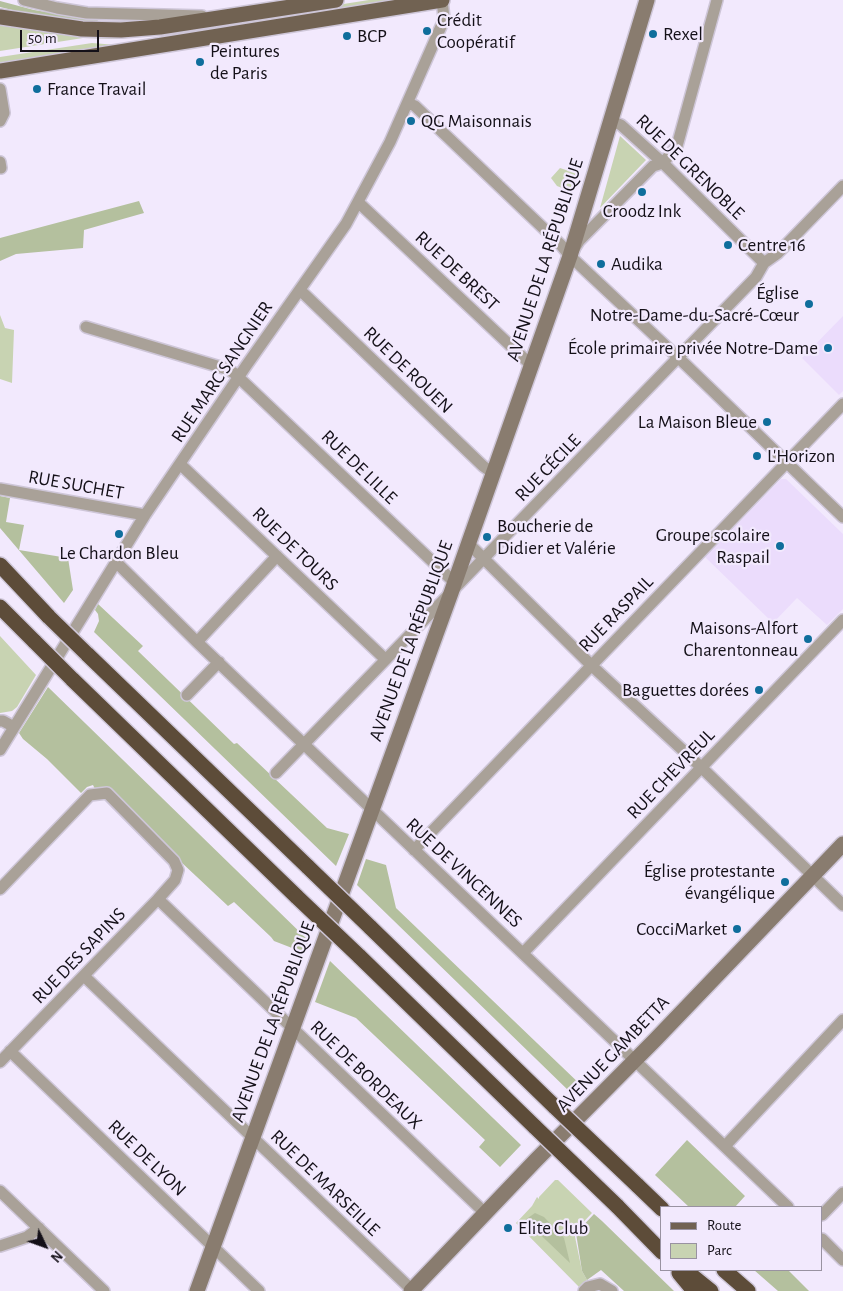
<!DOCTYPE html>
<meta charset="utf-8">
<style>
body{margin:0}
#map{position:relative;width:843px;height:1291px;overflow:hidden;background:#f2e9fd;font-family:"Alegreya Sans",sans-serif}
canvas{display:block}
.legend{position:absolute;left:660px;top:1206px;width:162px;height:65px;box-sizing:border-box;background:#f2e9fd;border:1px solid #9992a1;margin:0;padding:6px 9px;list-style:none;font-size:15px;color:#141018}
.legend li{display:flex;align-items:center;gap:10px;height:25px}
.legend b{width:25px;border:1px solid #9992a1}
.north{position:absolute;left:20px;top:1221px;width:50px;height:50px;-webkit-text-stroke:4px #f2e9fd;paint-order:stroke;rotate:132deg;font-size:14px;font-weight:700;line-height:20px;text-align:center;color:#141018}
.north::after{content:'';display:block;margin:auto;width:18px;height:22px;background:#141018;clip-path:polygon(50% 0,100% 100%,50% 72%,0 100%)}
.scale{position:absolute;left:20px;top:30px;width:79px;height:22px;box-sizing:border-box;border:2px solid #141018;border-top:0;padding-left:6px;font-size:15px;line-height:18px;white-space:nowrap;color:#141018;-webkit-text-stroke:4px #f2e9fd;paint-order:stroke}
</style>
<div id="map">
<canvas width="843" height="1291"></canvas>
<ul class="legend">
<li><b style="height:6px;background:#716252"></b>Route</li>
<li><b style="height:14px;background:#c8d3b2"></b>Parc</li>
</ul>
<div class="north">N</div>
<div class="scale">50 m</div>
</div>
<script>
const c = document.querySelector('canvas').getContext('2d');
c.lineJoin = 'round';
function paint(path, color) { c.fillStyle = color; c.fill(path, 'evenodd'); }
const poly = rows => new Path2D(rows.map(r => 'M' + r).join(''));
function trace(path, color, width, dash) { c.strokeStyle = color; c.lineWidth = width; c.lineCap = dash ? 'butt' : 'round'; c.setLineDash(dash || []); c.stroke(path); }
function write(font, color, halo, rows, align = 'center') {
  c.font = font + ' "Alegreya Sans",sans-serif'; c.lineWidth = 4.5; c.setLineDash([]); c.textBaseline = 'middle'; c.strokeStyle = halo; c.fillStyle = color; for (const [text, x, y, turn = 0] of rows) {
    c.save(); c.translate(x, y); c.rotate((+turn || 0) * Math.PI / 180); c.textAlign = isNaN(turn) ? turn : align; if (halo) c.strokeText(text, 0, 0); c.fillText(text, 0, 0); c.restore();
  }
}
paint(poly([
 [843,316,843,391,839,395,802,358],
 [781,479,786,479,843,534,843,609,827,625,797,598,773,623,705,557]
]), '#ebdcfc');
paint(poly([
 [369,0,406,0,300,17,299,11],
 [0,23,45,31,87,36,154,35,119,39,83,38,0,51],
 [92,43,117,45,0,65,0,57],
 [620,136,646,160,600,208],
 [572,166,577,167,575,176,572,175,571,179,573,180,570,191,557,186,551,178,560,168,566,170],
 [0,315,5,328,14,330,12,383,0,379],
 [0,636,36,675,17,707,12,711,0,713],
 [555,1180,558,1180,592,1213,574,1232,582,1271,587,1280,580,1288,516,1223,532,1206,537,1197,539,1199,539,1197]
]), '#c8d3b2');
paint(poly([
 [0,1,34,10,98,20,97,22,64,20,37,16,0,7],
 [139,201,144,213,84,230,83,248,16,254,0,261,0,238],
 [0,496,10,498,6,522,24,525,19,550,68,558,73,590,64,603,0,528],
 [98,604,143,646,138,651,234,744,237,743,327,828,349,834,336,866,94,632,99,621,98,614,95,610],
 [48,687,309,941,305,953,274,941,271,937,234,902,228,906,181,862,178,856,112,791,103,787,95,789,93,785,87,787,81,793,47,759,23,739,19,733],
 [366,859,386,865,396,908,584,1088,587,1091,585,1093,578,1086,571,1093,357,885],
 [330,961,521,1145,500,1167,479,1147,485,1140,356,1018,315,1002],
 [687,1140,745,1196,735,1207,689,1207,655,1175],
 [535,1213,544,1217,564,1238,570,1263,525,1220],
 [594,1214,602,1221,674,1291,624,1291,601,1270,587,1280,582,1271,576,1233],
 [754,1270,788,1270,809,1291,778,1291]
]), '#b4c09e');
const street = poly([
 [24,0,57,8,87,13,202,16],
 [0,89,4,113,0,121],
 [408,103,415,106,561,245,570,256,686,365,843,517],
 [611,121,621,125,663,163,764,263],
 [0,162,1,168],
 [358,202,531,365],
 [574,249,579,241,653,166,663,163,677,146,717,0],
 [300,290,483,466,493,473],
 [86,327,227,369,234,373,454,582],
 [180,464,385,659],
 [0,489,145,515],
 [468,543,591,665,702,768,843,905],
 [116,562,197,642,788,1207],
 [197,642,277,556],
 [187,695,219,662],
 [0,721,3,721,14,727],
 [0,750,145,515,246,366,346,224,390,142,443,22,444,18,442,0],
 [276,773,756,277,764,263,778,253,843,186],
 [414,850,843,404],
 [0,889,90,795,107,793,174,861,178,870,175,880,158,899,0,1062],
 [158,899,485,1213],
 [523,953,843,620],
 [84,976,412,1290],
 [10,1051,259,1291],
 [725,1146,843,1020],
 [0,1191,104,1291],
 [822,1215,843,1193],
 [822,1239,843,1260],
 [0,1246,27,1237,39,1228],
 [584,1291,588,1287,600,1284,612,1291]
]);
const secondary = poly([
 [197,1291,451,593,570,256,647,0],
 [411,1291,536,1160,655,1040,843,844]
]);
const primary = poly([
 [0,17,82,29,121,30,160,27,336,0],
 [0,71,442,0]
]);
const highway = poly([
 [0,565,49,617],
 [0,607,35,642],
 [87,654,308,867],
 [72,679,297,897],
 [370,927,555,1107],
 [359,956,535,1127],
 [637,1185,662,1209],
 [617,1206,662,1252],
 [685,1270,711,1291],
 [724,1270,748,1291],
 [679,1273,694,1291]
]);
trace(street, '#cec6d8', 14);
trace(secondary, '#cec6d8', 18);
trace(primary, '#cec6d8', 18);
trace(highway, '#cec6d8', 18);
trace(street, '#a9a198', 11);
trace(secondary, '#897c6f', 15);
trace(primary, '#716252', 15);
trace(highway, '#5d4c39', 15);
const highwayBridge = poly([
 [49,617,87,654],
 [35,642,72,679],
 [308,867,370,927],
 [297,897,359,956],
 [555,1107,637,1185],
 [535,1127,617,1206]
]);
trace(highwayBridge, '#cec6d8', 18, []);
trace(highwayBridge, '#5d4c39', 15);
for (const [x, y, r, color] of [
 [427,31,5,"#0f6e9c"],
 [653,34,5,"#0f6e9c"],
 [347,36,5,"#0f6e9c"],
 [200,62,5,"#0f6e9c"],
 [37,89,5,"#0f6e9c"],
 [411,121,5,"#0f6e9c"],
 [642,192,5,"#0f6e9c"],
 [728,245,5,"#0f6e9c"],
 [601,264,5,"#0f6e9c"],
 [809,304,5,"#0f6e9c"],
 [828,348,5,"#0f6e9c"],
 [767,422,5,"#0f6e9c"],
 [757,456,5,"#0f6e9c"],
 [119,534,5,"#0f6e9c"],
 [487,537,5,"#0f6e9c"],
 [780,546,5,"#0f6e9c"],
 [808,639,5,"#0f6e9c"],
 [759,690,5,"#0f6e9c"],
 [785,882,5,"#0f6e9c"],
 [737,929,5,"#0f6e9c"],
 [508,1228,5,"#0f6e9c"]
]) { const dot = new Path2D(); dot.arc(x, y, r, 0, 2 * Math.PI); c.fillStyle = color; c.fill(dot); trace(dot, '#f2e9fd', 2); }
write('19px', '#141018', '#f2e9fd', [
 ["Crédit",437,20],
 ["Coopératif",437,42],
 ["Rexel",663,34],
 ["BCP",357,36],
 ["Peintures",210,51],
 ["de Paris",210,73],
 ["France Travail",47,89],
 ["QG Maisonnais",421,121],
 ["Croodz Ink",642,211,"center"],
 ["Centre 16",738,245],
 ["Audika",611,264],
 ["Église",799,293,"right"],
 ["Notre-Dame-du-Sacré-Cœur",799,315,"right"],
 ["École primaire privée Notre-Dame",818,348,"right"],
 ["La Maison Bleue",757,422,"right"],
 ["L'Horizon",767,456],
 ["Boucherie de",497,526],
 ["Didier et Valérie",497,548],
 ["Groupe scolaire",770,535,"right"],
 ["Raspail",770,557,"right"],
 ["Le Chardon Bleu",119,553,"center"],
 ["Maisons-Alfort",798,628,"right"],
 ["Charentonneau",798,650,"right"],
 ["Baguettes dorées",749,690,"right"],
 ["Église protestante",775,871,"right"],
 ["évangélique",775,893,"right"],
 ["CocciMarket",727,929,"right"],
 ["Elite Club",518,1228]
], 'left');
write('19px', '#141018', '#f2e9fd', [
 ["RUE DE GRENOBLE",690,167,44],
 ["AVENUE DE LA RÉPUBLIQUE",545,260,-72],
 ["RUE DE BREST",457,271,43],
 ["RUE DE ROUEN",408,370,44],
 ["RUE MARC SANGNIER",222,372,-56],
 ["RUE DE LILLE",359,467,44],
 ["RUE CÉCILE",548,468,-46],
 ["RUE SUCHET",76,485,10],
 ["RUE DE TOURS",295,549,44],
 ["RUE RASPAIL",616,614,-46],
 ["AVENUE DE LA RÉPUBLIQUE",411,641,-70],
 ["RUE CHEVREUL",671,774,-46],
 ["RUE DE VINCENNES",464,873,43],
 ["RUE DES SAPINS",79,956,-46],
 ["AVENUE DE LA RÉPUBLIQUE",273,1022,-70],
 ["AVENUE GAMBETTA",613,1054,-46],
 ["RUE DE BORDEAUX",366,1075,44],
 ["RUE DE LYON",147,1158,44],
 ["RUE DE MARSEILLE",325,1183,44]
]);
</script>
